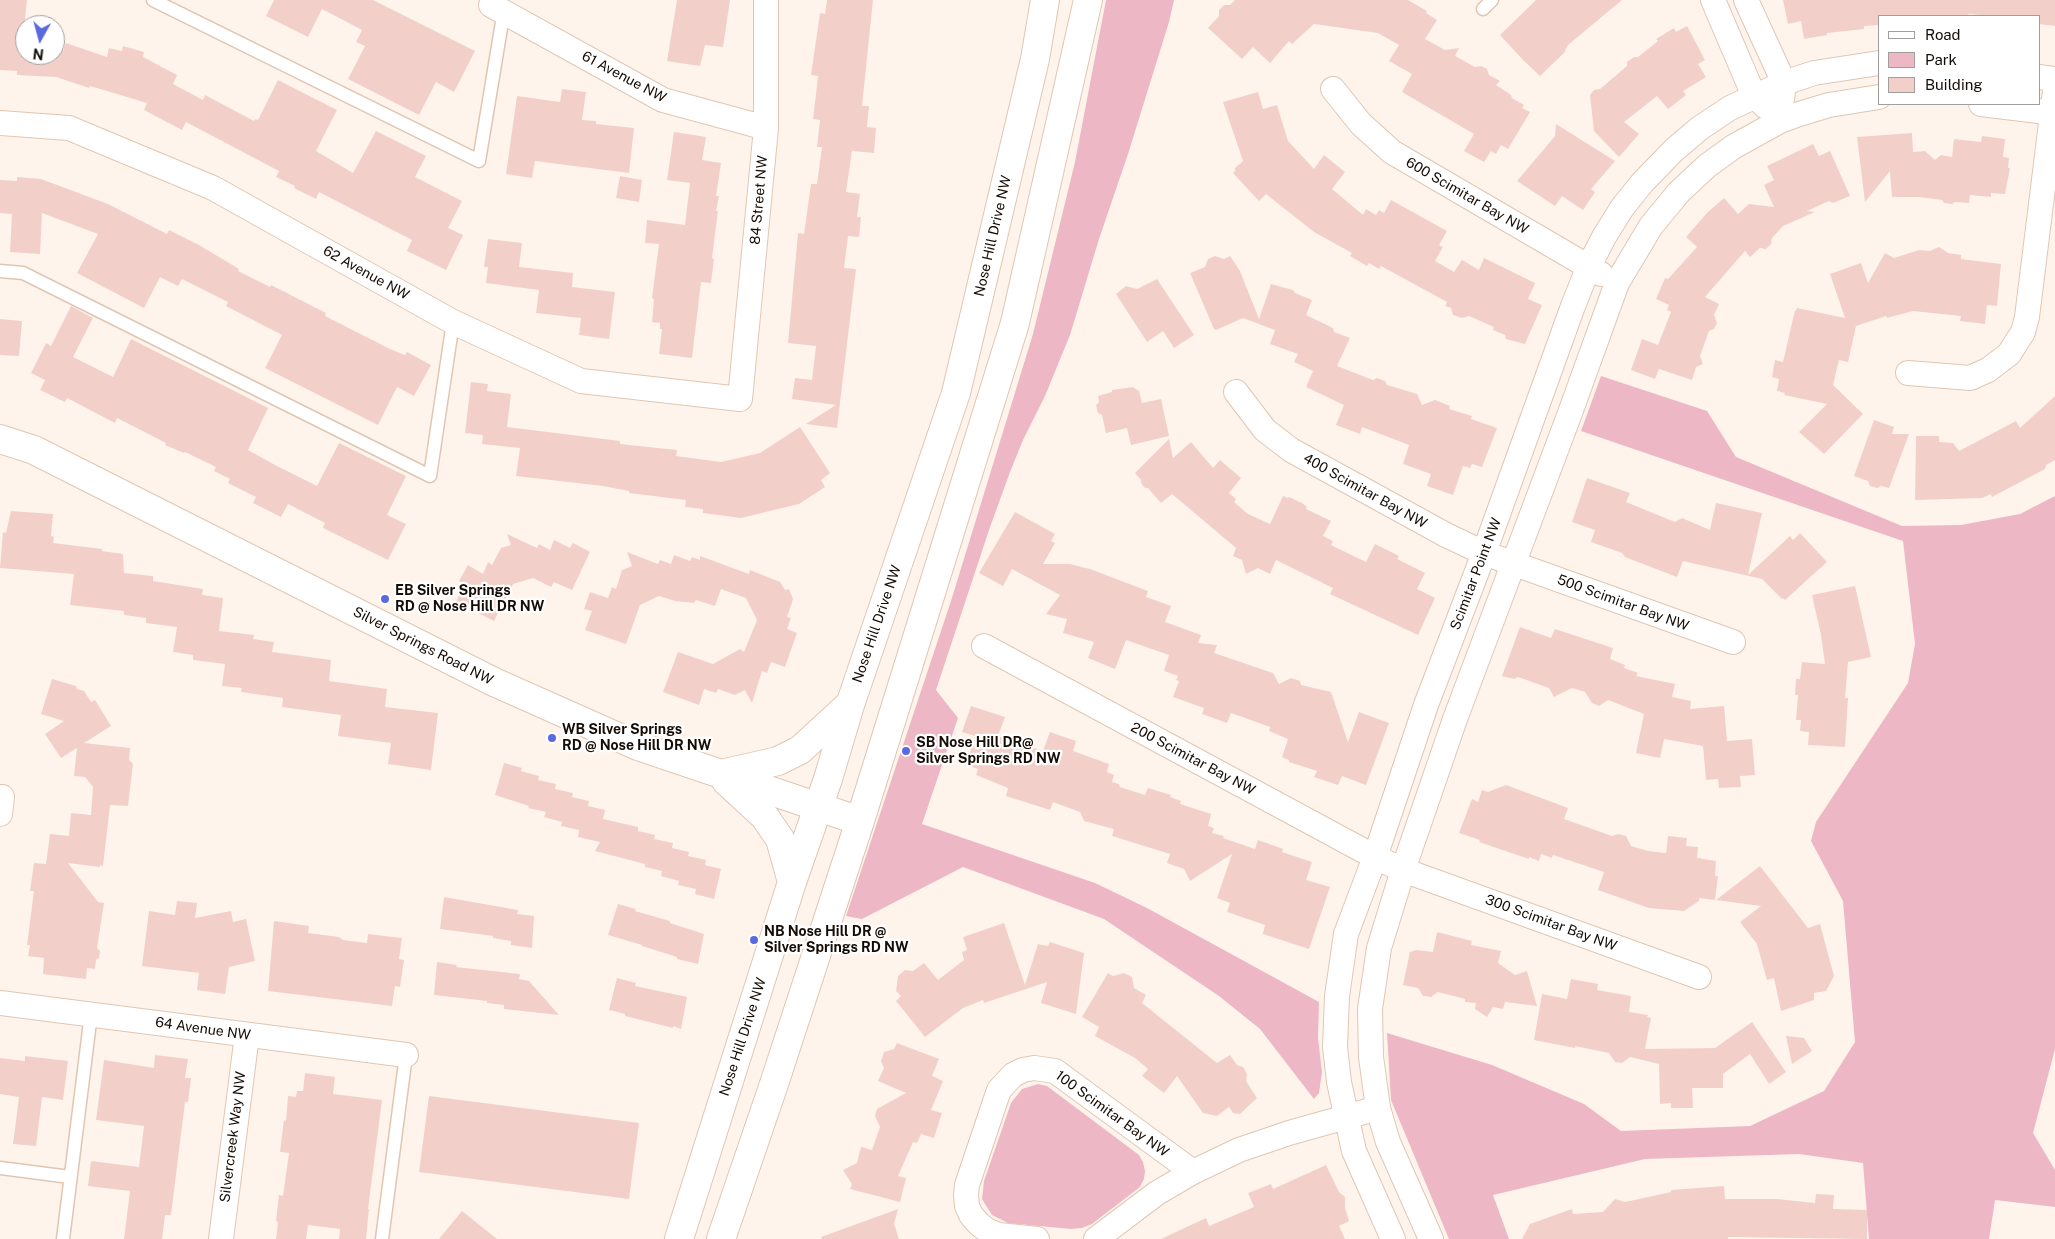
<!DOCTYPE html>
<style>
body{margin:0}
#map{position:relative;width:2055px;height:1239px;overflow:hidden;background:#fff4ec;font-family:"Public Sans",sans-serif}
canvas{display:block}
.legend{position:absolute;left:1878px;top:15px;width:162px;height:90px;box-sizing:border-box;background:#fff;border:1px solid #a19e9b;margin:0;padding:6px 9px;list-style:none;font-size:15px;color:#150c06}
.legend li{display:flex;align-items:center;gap:10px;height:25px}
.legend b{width:25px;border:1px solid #a19e9b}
.north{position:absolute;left:15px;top:15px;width:50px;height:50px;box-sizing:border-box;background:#fff;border:1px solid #a19e9b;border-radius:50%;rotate:187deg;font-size:14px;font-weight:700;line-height:20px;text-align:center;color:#150c06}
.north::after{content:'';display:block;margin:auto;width:18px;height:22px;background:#596ae1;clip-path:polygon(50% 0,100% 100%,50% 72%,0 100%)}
</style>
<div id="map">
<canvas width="2055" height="1239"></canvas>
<ul class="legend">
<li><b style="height:6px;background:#fff"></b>Road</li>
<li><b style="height:14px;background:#edb7c5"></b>Park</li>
<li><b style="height:14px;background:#f2d0c9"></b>Building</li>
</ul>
<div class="north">N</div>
</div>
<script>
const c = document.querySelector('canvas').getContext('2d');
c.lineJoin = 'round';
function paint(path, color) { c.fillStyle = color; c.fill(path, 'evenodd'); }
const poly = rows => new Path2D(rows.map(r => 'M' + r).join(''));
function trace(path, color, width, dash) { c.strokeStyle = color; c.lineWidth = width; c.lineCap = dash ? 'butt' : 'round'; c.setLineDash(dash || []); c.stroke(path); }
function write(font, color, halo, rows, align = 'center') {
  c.font = font + ' "Public Sans",sans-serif'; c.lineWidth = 4.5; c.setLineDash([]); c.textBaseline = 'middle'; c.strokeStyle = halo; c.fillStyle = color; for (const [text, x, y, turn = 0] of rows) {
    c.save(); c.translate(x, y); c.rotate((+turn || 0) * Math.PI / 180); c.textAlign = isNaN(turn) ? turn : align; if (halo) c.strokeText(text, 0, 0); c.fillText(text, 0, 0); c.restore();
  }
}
paint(poly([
 [1106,0,1174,0,1169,22,1128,154,1099,239,1070,335,1045,396,1023,440,1010,472,989,530,936,690,958,718,922,824,1095,883,1147,908,1319,1002,1318,1038,1322,1072,1319,1093,1314,1099,1260,1029,1219,996,1104,919,963,867,862,919,846,916,951,601,1033,334,1075,162],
 [1601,376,1707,411,1736,457,1902,526,1961,525,2020,514,2055,496,2055,1049,2033,1133,2055,1170,2055,1207,1995,1200,1989,1239,1869,1239,1863,1163,1799,1154,1645,1159,1493,1195,1509,1239,1449,1239,1391,1100,1387,1033,1492,1065,1584,1104,1621,1131,1750,1126,1824,1091,1855,1042,1843,901,1811,841,1816,822,1908,683,1915,644,1903,541,1581,431],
 [1038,1084,1047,1086,1139,1155,1143,1162,1145,1171,1144,1179,1140,1187,1092,1224,1082,1228,1071,1229,1008,1223,992,1215,982,1199,984,1181,1011,1103,1022,1089]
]), '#edb7c5');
paint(poly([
 [0,0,27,0,23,39,25,39,25,55,55,55,55,48,63,51,66,43,107,57,109,48,122,51,123,46,144,52,143,57,177,75,173,84,203,100,205,95,254,121,255,119,258,120,278,80,337,110,316,151,353,173,376,131,426,156,415,177,462,201,448,228,463,235,446,270,407,251,412,240,319,192,316,199,294,188,295,186,276,177,279,171,186,122,182,130,144,110,147,103,90,86,89,88,56,77,17,75,17,71,0,70],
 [274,0,373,0,475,51,454,92,436,82,419,115,348,79,365,46,356,42,362,30,322,9,308,37,266,16],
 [677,0,730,0,723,47,705,45,700,66,667,61],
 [827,0,873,0,862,106,869,106,867,127,876,128,874,153,852,151,846,192,860,194,857,217,861,217,859,237,848,236,844,268,856,269,837,428,806,424,836,405,792,399,795,378,812,380,816,346,788,343,798,233,804,234,811,184,817,184,822,147,817,147,820,120,813,119,818,76,811,75,820,13,825,14],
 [1235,0,1408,0,1427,11,1426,13,1437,20,1425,39,1445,50,1459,48,1455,56,1475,67,1481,66,1487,69,1489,75,1500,81,1496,85,1511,95,1512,98,1524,105,1522,108,1530,112,1508,149,1501,145,1496,154,1491,151,1484,162,1464,151,1474,134,1402,92,1412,74,1389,61,1399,45,1378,33,1314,24,1292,44,1289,41,1270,63,1253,47,1242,59,1208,28,1219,16,1219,10,1224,5,1230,5],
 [1536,0,1622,0,1568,45,1564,53,1540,76,1523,60,1500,35],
 [1783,0,2055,0,2055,26,2039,24,2039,16,1990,16,1969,14,1968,16,1879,16,1879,25,1864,26,1864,29,1827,33,1827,35,1804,39,1801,21,1788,24],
 [1687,26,1705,60,1698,64,1706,77,1683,91,1686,95,1668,109,1657,96,1624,122,1639,134,1619,157,1594,131,1590,95,1594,90,1600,89,1627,66,1627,62,1634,57,1638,57,1658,41,1656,39,1674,28,1676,32],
 [562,89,586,92,582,120,596,121,596,124,634,128,629,173,535,161,532,178,506,174,517,96,560,102],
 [1258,92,1263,109,1277,105,1288,141,1314,169,1324,155,1345,172,1332,189,1363,215,1366,209,1376,215,1379,210,1384,213,1391,200,1447,231,1439,245,1443,247,1435,261,1454,272,1462,260,1479,270,1484,258,1535,283,1528,299,1542,305,1525,344,1506,339,1505,335,1493,330,1494,327,1469,316,1462,318,1453,315,1451,308,1445,306,1447,302,1381,266,1379,269,1369,263,1367,266,1350,256,1352,253,1314,232,1266,194,1259,201,1233,173,1236,170,1234,169,1243,161,1223,102],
 [1556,124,1615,161,1591,189,1595,192,1583,210,1562,196,1555,206,1517,181,1555,136],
 [674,132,706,137,702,160,721,163,716,196,719,196,716,211,718,211,712,258,714,259,711,283,701,282,692,358,659,354,662,329,660,329,660,323,652,322,654,299,652,298,659,244,645,243,647,220,685,225,690,183,667,180],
 [1912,133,1913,152,1925,151,1935,160,1941,155,1952,157,1954,139,1981,142,1982,136,2005,139,2003,157,2009,158,2008,168,2010,168,2005,194,1991,193,1991,197,1970,195,1969,203,1955,202,1952,204,1944,203,1942,200,1919,197,1892,197,1890,171,1865,202,1857,137],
 [1813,144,1819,156,1830,151,1850,196,1833,203,1829,201,1807,211,1815,212,1783,226,1772,238,1771,244,1766,249,1760,248,1750,257,1745,251,1705,297,1719,304,1714,315,1717,323,1714,329,1709,331,1700,356,1703,364,1696,367,1692,380,1659,369,1655,379,1631,370,1642,339,1658,345,1671,312,1667,310,1669,305,1656,299,1665,278,1668,279,1697,247,1686,237,1707,213,1724,198,1738,214,1749,204,1774,207,1764,185,1774,180,1767,166],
 [620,176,642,180,639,202,616,198],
 [17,177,41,179,108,204,167,234,169,230,199,245,239,269,238,271,270,287,271,285,326,313,325,316,390,349,405,355,407,352,431,365,414,396,397,387,378,425,265,368,282,335,226,306,228,302,182,279,178,286,160,277,144,308,77,273,98,234,42,213,40,254,10,252,12,214,0,213,0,180,17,181],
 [488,239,522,243,519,267,573,273,572,287,615,292,609,339,579,335,581,318,536,313,539,290,486,283,488,267,484,267],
 [1939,247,1948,253,1961,255,1961,259,2001,264,1997,306,1987,305,1985,324,1960,321,1961,316,1913,311,1887,318,1886,316,1856,326,1848,362,1839,360,1833,385,1863,414,1824,454,1799,432,1827,404,1784,395,1785,393,1777,391,1779,379,1772,377,1775,360,1783,362,1795,310,1796,311,1797,308,1845,318,1830,274,1861,263,1868,283,1885,253,1894,258,1919,250,1930,251],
 [1215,256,1224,259,1230,256,1240,271,1259,319,1271,284,1293,290,1295,293,1312,300,1306,315,1333,328,1334,332,1350,338,1337,366,1373,380,1377,378,1385,381,1387,385,1417,394,1422,405,1435,400,1450,406,1449,409,1472,416,1471,419,1497,428,1482,467,1472,464,1470,468,1463,466,1453,495,1427,486,1431,474,1403,464,1409,445,1362,427,1360,434,1336,425,1344,405,1306,387,1313,371,1294,362,1298,354,1270,344,1275,330,1243,318,1216,330,1214,329,1190,273,1205,267,1208,259],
 [1157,279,1194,335,1174,348,1163,331,1147,342,1116,294,1126,286,1137,289],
 [71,306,93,318,73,357,113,377,131,339,268,408,248,450,275,465,317,486,339,443,406,476,387,515,406,524,388,560,323,528,325,523,288,504,281,517,253,503,256,497,228,483,230,479,214,471,216,467,185,452,184,453,165,445,166,443,117,418,115,423,67,398,65,402,40,390,45,380,31,373,46,343,51,346],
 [0,319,22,321,19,356,0,355],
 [471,382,488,384,487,391,511,394,507,427,620,441,620,444,677,450,676,456,721,462,760,453,800,427,830,473,821,480,825,487,799,504,741,518,703,513,703,509,685,507,686,500,629,493,629,491,603,486,516,476,520,448,482,444,483,435,465,433],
 [1133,387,1139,391,1142,403,1161,399,1169,436,1131,445,1127,428,1106,433,1102,415,1098,413,1096,405,1099,402,1098,396,1112,392,1112,390],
 [2055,396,2055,460,2046,465,2045,469,1992,497,1991,494,1982,498,1915,500,1916,436,1939,436,1939,442,1953,443,1959,451,2016,421,2020,428],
 [1874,420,1894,427,1892,434,1909,434,1889,488,1881,486,1877,488,1870,486,1868,481,1854,476],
 [1169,439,1173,458,1191,442,1213,468,1220,460,1241,478,1229,493,1236,499,1234,502,1248,514,1270,524,1283,496,1288,498,1289,497,1302,503,1307,507,1306,509,1331,521,1323,536,1333,541,1331,545,1366,562,1375,544,1399,556,1397,559,1425,573,1417,589,1435,598,1418,635,1330,594,1333,588,1276,560,1270,574,1258,568,1246,574,1242,560,1233,556,1236,548,1172,494,1161,503,1148,488,1145,488,1141,483,1141,480,1135,473],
 [1587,478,1630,493,1626,502,1675,522,1682,518,1710,530,1716,503,1762,513,1748,575,1790,536,1793,540,1800,533,1827,562,1785,600,1783,598,1782,599,1762,579,1683,561,1677,577,1625,557,1622,553,1591,542,1595,530,1572,522],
 [11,511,53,514,51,536,54,537,53,543,102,549,102,551,123,554,124,573,153,576,153,581,203,589,202,595,223,598,219,631,254,635,253,639,274,642,272,652,331,660,329,681,387,689,385,707,438,713,431,770,388,764,391,743,338,736,341,715,282,707,283,698,241,692,242,688,222,686,225,664,193,660,193,655,173,652,177,627,146,623,146,618,124,615,124,611,70,605,74,574,0,568,3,532,6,533],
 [1015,512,1055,534,1051,541,1055,543,1043,564,1070,564,1090,569,1148,591,1146,597,1171,606,1165,622,1201,635,1198,643,1217,645,1214,653,1273,673,1279,684,1291,678,1300,681,1301,685,1331,692,1348,742,1359,712,1389,723,1366,785,1342,776,1338,785,1314,777,1317,771,1289,762,1289,760,1282,757,1288,739,1269,731,1270,727,1231,713,1227,723,1202,714,1204,708,1173,697,1179,681,1176,680,1178,676,1164,671,1169,655,1126,640,1115,669,1088,658,1094,642,1063,633,1067,619,1046,614,1060,595,1012,569,1003,586,979,573],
 [507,534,537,548,539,544,550,550,554,540,570,548,573,543,590,552,572,590,554,582,551,587,533,578,513,584,494,621,456,602,465,584,459,581,468,565,483,574,488,562,492,565,501,548,511,545],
 [627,552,658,564,660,560,671,564,674,555,690,561,692,557,700,560,700,556,749,574,750,570,780,582,785,590,789,589,793,599,787,617,791,618,787,629,797,633,785,667,771,662,767,673,762,671,752,703,745,690,735,695,718,689,716,693,704,689,699,705,663,692,678,652,713,664,740,649,744,652,757,620,746,598,721,589,715,606,696,600,694,603,675,601,659,596,640,605,626,644,585,630,592,611,584,609,590,592,608,598,612,587,616,589,622,570,632,566],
 [1855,586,1871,657,1848,662,1845,698,1848,698,1845,747,1808,745,1809,732,1800,731,1801,720,1796,720,1798,695,1795,695,1796,679,1800,679,1802,662,1825,664,1821,635,1812,595],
 [1520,627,1551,638,1555,629,1613,648,1610,659,1625,665,1624,668,1638,673,1636,676,1675,684,1672,697,1691,701,1690,709,1724,706,1727,741,1752,739,1755,775,1740,776,1741,787,1719,788,1718,779,1706,780,1703,746,1664,739,1660,758,1636,753,1644,714,1608,700,1599,706,1592,703,1585,692,1572,688,1554,697,1549,688,1518,677,1514,679,1502,676],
 [52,679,76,686,77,689,84,691,91,702,95,700,111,726,84,743,130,748,129,760,133,764,128,806,110,805,103,866,100,865,100,867,68,863,98,902,104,903,97,948,100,951,99,958,96,960,95,969,87,968,86,979,43,974,44,958,28,956,30,945,27,945,34,891,30,891,34,863,46,864,50,834,69,836,71,813,91,815,93,787,85,777,74,776,77,748,61,758,45,734,64,721,41,714],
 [971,706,1005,717,998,736,1043,751,1050,732,1076,741,1073,751,1109,764,1107,772,1114,775,1112,782,1119,784,1120,787,1145,795,1148,788,1171,795,1170,797,1181,801,1180,804,1211,814,1208,826,1214,828,1212,833,1224,836,1223,838,1255,849,1258,840,1283,849,1282,852,1312,862,1306,880,1330,887,1309,949,1263,934,1265,925,1227,912,1230,903,1217,898,1232,854,1190,881,1184,869,1167,863,1170,854,1112,836,1114,829,1084,821,1080,812,1053,802,1050,810,1006,796,1008,788,976,775,978,769,966,765,975,736,962,732],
 [504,763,522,768,521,771,539,776,538,780,556,784,555,789,573,793,572,797,589,801,588,806,605,810,603,819,638,827,638,831,655,835,654,839,673,843,672,848,689,852,688,856,706,860,705,865,721,869,714,899,695,894,696,889,678,885,679,881,661,876,662,871,645,867,645,864,595,851,600,842,578,837,579,830,561,826,562,822,544,817,546,812,528,808,529,806,495,795],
 [1506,785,1568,808,1564,819,1612,836,1618,834,1626,836,1631,846,1648,851,1666,853,1668,836,1687,838,1686,846,1698,847,1697,858,1716,861,1715,876,1718,876,1715,900,1699,898,1699,901,1684,911,1649,908,1598,890,1604,872,1553,855,1552,858,1541,854,1539,861,1529,857,1529,859,1479,842,1480,840,1459,833,1472,799,1478,802,1482,790,1488,792],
 [1760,866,1808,928,1820,924,1834,976,1826,991,1814,993,1814,1000,1781,1011,1774,978,1767,980,1757,944,1740,922,1761,906,1716,900],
 [444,897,518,910,517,914,534,916,532,948,511,945,511,941,493,938,493,936,440,929],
 [177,901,197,903,195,918,231,911,233,922,246,919,255,961,229,967,225,994,197,990,199,973,142,966,149,911,175,915],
 [618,904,636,909,635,911,670,921,670,923,704,934,698,964,677,959,677,957,642,946,642,945,608,935],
 [274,921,309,926,308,933,339,937,343,940,367,943,368,934,402,938,399,959,404,960,400,987,395,986,392,1006,268,991],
 [1004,923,1025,985,1038,944,1048,946,1050,942,1084,953,1076,1014,1041,1003,1047,982,984,1003,983,1000,963,1008,925,1037,896,1001,901,996,896,991,898,976,905,970,913,971,924,963,938,980,964,960,962,952,967,950,963,937],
 [1437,932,1472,941,1471,945,1501,951,1498,963,1515,975,1527,971,1537,1006,1505,1002,1503,1009,1493,1007,1487,1017,1475,1009,1476,1003,1465,1002,1465,999,1438,992,1431,997,1423,996,1418,988,1403,985,1410,952,1416,950,1433,952],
 [437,962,457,965,456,967,520,974,519,979,529,981,559,1015,504,1009,504,1005,487,1003,487,1001,434,995],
 [1108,973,1113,976,1124,973,1132,977,1134,988,1146,995,1142,1003,1217,1063,1230,1055,1237,1065,1243,1067,1247,1074,1246,1081,1257,1098,1240,1114,1233,1113,1229,1107,1217,1116,1203,1113,1177,1076,1164,1093,1142,1076,1148,1069,1135,1058,1095,1036,1099,1027,1082,1017],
 [617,978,636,983,635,986,687,997,681,1029,673,1026,673,1028,625,1016,625,1014,609,1010],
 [1571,979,1598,984,1597,990,1631,996,1629,1012,1648,1015,1647,1017,1651,1018,1645,1049,1715,1048,1752,1022,1786,1072,1769,1084,1750,1054,1723,1074,1723,1088,1692,1088,1693,1108,1671,1108,1671,1103,1660,1104,1659,1064,1630,1057,1622,1063,1615,1062,1609,1053,1575,1046,1575,1048,1534,1040,1542,994,1567,999],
 [1786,1036,1804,1038,1812,1051,1792,1064],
 [897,1043,939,1059,932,1076,943,1081,931,1110,942,1113,934,1138,921,1134,917,1143,913,1142,898,1176,906,1178,900,1202,850,1189,852,1184,843,1170,857,1163,861,1147,872,1150,880,1127,875,1116,877,1109,906,1093,878,1081,884,1068,881,1061,884,1052,894,1049],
 [155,1055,188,1059,185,1078,191,1078,188,1102,185,1102,171,1215,165,1215,162,1239,124,1239,130,1191,88,1186,91,1161,139,1167,144,1126,96,1120,104,1060,154,1068],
 [25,1056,68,1061,63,1100,42,1097,36,1146,13,1144,19,1097,0,1094,0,1058,25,1061],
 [305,1073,335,1077,333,1094,382,1100,368,1209,369,1209,366,1239,339,1239,340,1229,308,1225,306,1239,276,1239,278,1222,276,1221,279,1195,283,1196,289,1153,280,1152,284,1120,286,1121,288,1096,296,1097,297,1091,303,1091],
 [429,1096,639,1123,629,1199,419,1172],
 [1326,1165,1339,1192,1345,1197,1345,1208,1349,1221,1339,1226,1345,1239,1161,1239,1206,1218,1209,1226,1254,1207,1248,1193,1271,1184,1273,1189],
 [1724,1186,1725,1199,1777,1199,1815,1203,1816,1194,1834,1195,1833,1209,1867,1210,1867,1239,1728,1237,1728,1239,1522,1239,1530,1224,1572,1209,1573,1214,1603,1212,1615,1199,1625,1202,1671,1192,1671,1190],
 [898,1209,894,1224,899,1239,822,1239,821,1237],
 [462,1211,497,1239,439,1239]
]), '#f2d0c9');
const lane = poly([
 [153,0,479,161,504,10],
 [1483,9,1492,0],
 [0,271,23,273,430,476,453,322],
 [0,1168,70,1177],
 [63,1239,91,1014],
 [382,1239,406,1055]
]);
const street = poly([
 [1713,0,1754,96,1766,107],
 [1746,0,1784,83,1782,99],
 [491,5,663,100,766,128],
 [2039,77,2055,79],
 [1333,89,1361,124,1392,152,1601,274],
 [1981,104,2055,113],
 [0,123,69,128,213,188,453,322,581,381,740,399,766,128,766,0],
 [1908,373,1970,378,1988,370,2009,354,2023,332,2027,317,2055,91],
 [1236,392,1265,430,1291,450,1446,535,1484,553,1733,642],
 [984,646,1375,857,1403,870,1699,977],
 [0,814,2,797],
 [0,1003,406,1055],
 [221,1239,247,1035],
 [1037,1239,999,1235,988,1231,979,1224,971,1215,967,1206,966,1195,967,1185,999,1090,1013,1075,1023,1070,1034,1068,1055,1071,1193,1172],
 [1096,1239,1157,1193,1193,1172,1239,1150,1289,1133,1378,1108],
 [1393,1239,1354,1151,1339,1082,1335,1047,1337,996,1346,934,1375,857,1426,705,1484,553,1573,306,1589,266,1604,237,1622,208,1642,183,1674,150,1700,128,1730,108,1784,83,1814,73,1879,63],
 [1431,1239,1388,1142,1378,1108,1371,1057,1370,1009,1379,948,1403,870,1455,719,1570,413,1617,283,1651,226,1679,192,1707,166,1733,147,1780,121,1799,114,1829,105,1879,97]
]);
const secondary = poly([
 [0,439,34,450,494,682,638,746,860,821],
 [721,774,778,761,800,750,849,705],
 [726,781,765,817,780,839,792,882],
 [679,1239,792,882,828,779,850,705,956,393,1035,59,1045,0],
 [721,1239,774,1084,860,821,1015,323,1088,0]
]);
trace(lane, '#e0c6b2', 15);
trace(street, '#e0c6b2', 26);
trace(secondary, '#e0c6b2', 30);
trace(lane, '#fff', 12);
trace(street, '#fff', 24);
trace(secondary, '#fff', 28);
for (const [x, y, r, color] of [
 [385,599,5,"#596ae1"],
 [552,738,5,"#596ae1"],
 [906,751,5,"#596ae1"],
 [754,940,5,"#596ae1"]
]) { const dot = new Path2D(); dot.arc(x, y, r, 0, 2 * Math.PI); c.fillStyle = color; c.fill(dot); trace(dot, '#fff', 2); }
write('14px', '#150c06', '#fff', [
 ["61 Avenue NW",624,77,28],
 ["600 Scimitar Bay NW",1467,196,30],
 ["84 Street NW",759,200,-85],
 ["Nose Hill Drive NW",993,236,-77],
 ["62 Avenue NW",366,273,29],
 ["400 Scimitar Bay NW",1365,491,29],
 ["Scimitar Point NW",1476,574,-69],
 ["500 Scimitar Bay NW",1623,603,20],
 ["Nose Hill Drive NW",877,624,-71],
 ["Silver Springs Road NW",423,646,27],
 ["200 Scimitar Bay NW",1193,759,28],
 ["300 Scimitar Bay NW",1551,923,20],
 ["64 Avenue NW",203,1029,8],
 ["Nose Hill Drive NW",743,1037,-72],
 ["100 Scimitar Bay NW",1112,1114,36],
 ["Silvercreek Way NW",233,1137,-83]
]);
write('bold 14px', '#150c06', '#fff', [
 ["EB Silver Springs",395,591],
 ["RD @ Nose Hill DR NW",395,607],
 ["WB Silver Springs",562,730],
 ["RD @ Nose Hill DR NW",562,746],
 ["SB Nose Hill DR@",916,743],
 ["Silver Springs RD NW",916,759],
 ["NB Nose Hill DR @",764,932],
 ["Silver Springs RD NW",764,948]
], 'left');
</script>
